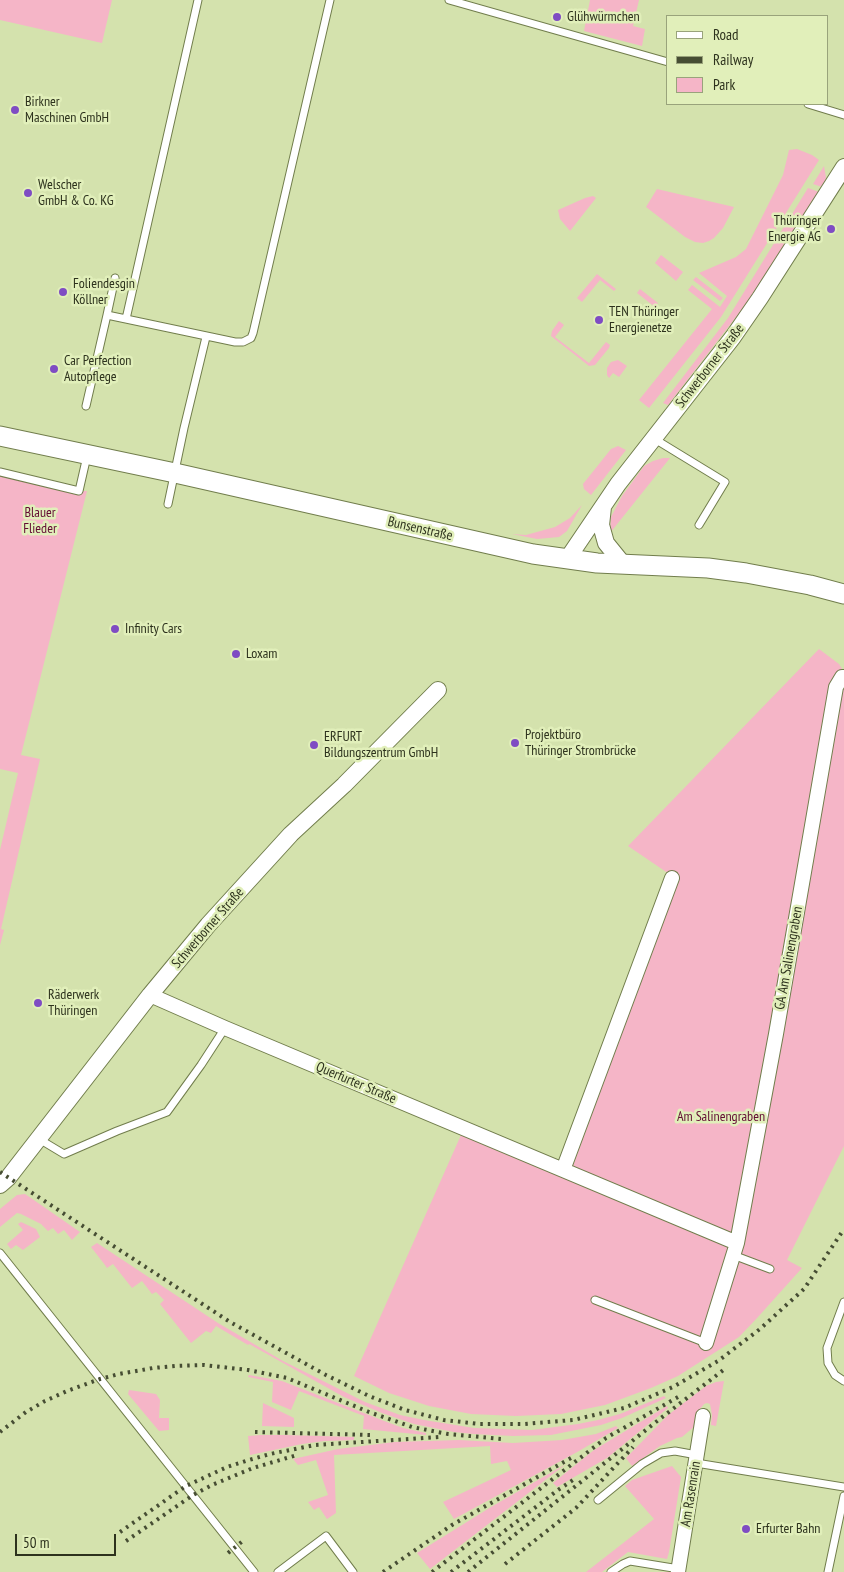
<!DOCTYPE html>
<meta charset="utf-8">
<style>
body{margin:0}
#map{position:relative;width:844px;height:1572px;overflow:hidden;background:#d4e2ad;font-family:"PT Sans Narrow",sans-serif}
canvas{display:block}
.legend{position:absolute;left:666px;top:15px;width:162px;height:90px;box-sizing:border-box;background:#e1efba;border:1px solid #99a37b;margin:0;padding:6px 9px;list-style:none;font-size:15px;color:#2d321d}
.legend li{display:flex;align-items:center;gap:10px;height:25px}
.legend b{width:25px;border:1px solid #99a37b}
.scale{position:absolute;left:15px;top:1534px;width:101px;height:22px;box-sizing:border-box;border:2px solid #2d321d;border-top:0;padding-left:6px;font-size:15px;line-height:18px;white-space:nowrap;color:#2d321d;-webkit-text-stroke:4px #e1efba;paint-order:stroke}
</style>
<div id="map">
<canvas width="844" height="1572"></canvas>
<ul class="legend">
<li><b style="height:6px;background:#fff"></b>Road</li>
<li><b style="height:6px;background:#464d33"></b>Railway</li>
<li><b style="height:14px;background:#f5b5c7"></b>Park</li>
</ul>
<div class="scale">50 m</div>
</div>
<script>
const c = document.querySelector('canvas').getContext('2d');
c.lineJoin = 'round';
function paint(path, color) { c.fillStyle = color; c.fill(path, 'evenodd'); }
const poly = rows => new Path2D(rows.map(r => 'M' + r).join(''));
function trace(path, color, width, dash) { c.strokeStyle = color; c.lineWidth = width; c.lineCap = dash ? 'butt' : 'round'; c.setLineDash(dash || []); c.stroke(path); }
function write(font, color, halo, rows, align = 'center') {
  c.font = font + ' "PT Sans Narrow",sans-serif'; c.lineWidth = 5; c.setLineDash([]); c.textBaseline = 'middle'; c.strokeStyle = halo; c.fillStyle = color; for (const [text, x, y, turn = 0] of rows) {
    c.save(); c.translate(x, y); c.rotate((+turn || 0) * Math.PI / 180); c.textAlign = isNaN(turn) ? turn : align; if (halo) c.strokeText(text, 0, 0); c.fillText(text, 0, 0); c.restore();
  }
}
paint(poly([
 [0,0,112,0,102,43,0,20],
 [590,0,639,0,633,26,645,29,642,46,584,31],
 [797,149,812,155,819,160,721,317,649,408,639,400,712,309,688,290,692,285,720,307,727,296,699,273,736,257,746,249,783,175,789,150],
 [824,166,826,178,822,187,813,184],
 [808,188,819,192,753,295,668,405,663,403,728,318],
 [657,189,734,207,723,228,714,238,709,241,703,243,695,242,685,237,646,207],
 [593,196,596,198,570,231,560,219,558,210,585,198],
 [661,255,683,272,676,281,655,263],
 [597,274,616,289,614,291,600,280,582,302,577,298],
 [696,277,723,298,720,301,693,280],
 [640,289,658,303,655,307,637,293],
 [559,321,564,325,555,337,589,363,606,342,610,345,609,348,595,365,589,366,551,336,552,331],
 [618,360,627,366,619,377,613,373,609,378,607,375,607,368,611,362],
 [618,446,626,450,591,495,584,489,583,484,611,449],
 [663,458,670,458,610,533,611,517,622,496,644,466,653,461],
 [0,472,79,491,87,491,21,755,40,759,1,929,4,930,0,945,0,850,18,773,0,769],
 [582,505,567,531,559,537,537,539,512,534,526,535,555,527,570,518],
 [819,649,839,664,844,672,844,1146,787,1260,802,1268,758,1317,739,1337,678,1376,651,1388,605,1405,561,1414,516,1416,471,1414,429,1406,389,1393,354,1376,461,1135,568,1179,678,880,628,846],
 [25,1194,41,1205,80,1232,72,1240,64,1230,58,1234,53,1228,48,1231,41,1224,21,1214,17,1213,0,1227,0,1209,17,1195],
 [21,1222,36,1229,40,1237,23,1250,16,1245,11,1249,7,1244,23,1230,18,1224],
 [97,1243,218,1323,283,1361,365,1402,400,1415,424,1420,474,1428,532,1430,578,1424,598,1420,620,1414,664,1396,666,1398,622,1418,601,1425,551,1435,513,1436,474,1434,454,1432,414,1424,382,1413,344,1397,249,1344,248,1345,216,1326,211,1333,206,1331,191,1343,160,1304,164,1300,156,1292,152,1294,142,1281,132,1288,113,1264,107,1268,105,1265,91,1247],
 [249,1375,282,1381,379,1419,403,1428,426,1433,426,1435,363,1429,364,1416,299,1391,291,1410,272,1402,273,1382,248,1377],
 [724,1381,716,1426,711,1425,712,1415,710,1404,707,1403,704,1404,700,1409,695,1426,682,1437,677,1438,660,1446,632,1466,626,1458,668,1415,706,1386,716,1382],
 [129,1390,156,1394,160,1400,159,1418,169,1418,169,1430,159,1431,128,1394],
 [263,1403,294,1418,294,1427,262,1426],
 [667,1406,668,1408,607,1458,557,1487,553,1483,594,1450],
 [616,1426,618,1428,579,1451,454,1519,443,1502,511,1470,507,1461,491,1464,490,1446,334,1455,336,1513,327,1519,319,1507,314,1510,308,1502,328,1495,316,1460,298,1465,293,1459,338,1449,395,1442,459,1440,513,1443,562,1440,596,1434],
 [261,1435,284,1435,354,1437,354,1440,324,1441,302,1444,250,1455,248,1436],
 [566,1464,430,1569,417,1553,491,1507],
 [672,1466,681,1477,669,1552,667,1559,628,1552,602,1572,586,1572,654,1519,625,1486,632,1480]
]), '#f5b5c7');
const service = poly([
 [449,0,668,62],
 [808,104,844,115],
 [107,315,115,278],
 [126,319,198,0],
 [86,406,107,315,235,342,243,342,251,338,253,333,330,0],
 [653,438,725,482,699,525],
 [0,472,79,491,87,456],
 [168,504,184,428,206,337],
 [39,1139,64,1154,117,1131,167,1112,201,1065,225,1028],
 [0,1253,254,1572],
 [733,1255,770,1269],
 [595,1300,706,1343],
 [844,1302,827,1348,828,1363,835,1375,844,1381],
 [696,1463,844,1487],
 [598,1500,642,1464,661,1453,675,1451,697,1455],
 [278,1572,326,1536,353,1572],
 [611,1572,623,1564,630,1561,679,1569],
 [828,1572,844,1496]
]);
const minor = poly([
 [150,995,225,1028,737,1243],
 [563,1170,672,878],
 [706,1343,737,1243,776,1034,836,687,842,677,844,677],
 [678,1572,703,1416]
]);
const tertiary = poly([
 [603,507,601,525,606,543,623,564],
 [568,558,618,484,733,337,760,298,844,167],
 [0,1185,8,1178,150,995,208,925,291,834,344,785,438,690]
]);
const secondary = poly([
 [0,436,175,473,533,554,597,563,708,568,746,573,810,585,844,594]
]);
trace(service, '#717d4c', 9);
trace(minor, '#717d4c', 16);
trace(tertiary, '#717d4c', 18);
trace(secondary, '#717d4c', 21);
trace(service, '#fff', 7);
trace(minor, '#fff', 14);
trace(tertiary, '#fff', 16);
trace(secondary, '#fff', 19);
trace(poly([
 [0,1172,230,1322,326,1375,369,1396,405,1410,444,1420,480,1424,524,1424,573,1420,624,1408,673,1387,718,1361,760,1329,804,1289,844,1229],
 [0,1432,26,1412,45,1401,67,1391,100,1379,119,1374,153,1368,175,1366,204,1365,248,1370,287,1378,369,1412,412,1427,448,1434,502,1439],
 [255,1432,372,1435],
 [120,1532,186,1486,227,1467,249,1460,270,1454,315,1445,440,1437],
 [126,1541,193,1495,212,1485,253,1468,297,1455],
 [228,1553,244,1540],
 [505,1564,576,1508,633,1447],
 [383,1572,452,1525,571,1458],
 [432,1572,606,1438,678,1397],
 [451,1572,558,1490,573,1480],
 [468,1572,661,1418,726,1368]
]), '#464d33', 4, [2.5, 5]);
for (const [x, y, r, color] of [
 [557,17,5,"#7f4cc3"],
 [15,110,5,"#7f4cc3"],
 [28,193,5,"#7f4cc3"],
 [831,229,5,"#7f4cc3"],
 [63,292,5,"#7f4cc3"],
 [599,320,5,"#7f4cc3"],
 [54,369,5,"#7f4cc3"],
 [115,629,5,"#7f4cc3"],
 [236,654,5,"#7f4cc3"],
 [515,743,5,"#7f4cc3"],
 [314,745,5,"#7f4cc3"],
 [38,1003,5,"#7f4cc3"],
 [746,1529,5,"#7f4cc3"]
]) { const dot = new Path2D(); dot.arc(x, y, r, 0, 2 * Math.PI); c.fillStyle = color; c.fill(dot); trace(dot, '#e1efba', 2); }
write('14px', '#2d321d', '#e1efba', [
 ["Glühwürmchen",567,17],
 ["Birkner",25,102],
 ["Maschinen GmbH",25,118],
 ["Welscher",38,185],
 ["GmbH & Co. KG",38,201],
 ["Thüringer",821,221,"right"],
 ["Energie AG",821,237,"right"],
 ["Foliendesgin",73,284],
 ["Köllner",73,300],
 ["TEN Thüringer",609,312],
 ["Energienetze",609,328],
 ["Car Perfection",64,361],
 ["Autopflege",64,377],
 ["Infinity Cars",125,629],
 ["Loxam",246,654],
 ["Projektbüro",525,735],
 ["Thüringer Strombrücke",525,751],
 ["ERFURT",324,737],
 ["Bildungszentrum GmbH",324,753],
 ["Räderwerk",48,995],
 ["Thüringen",48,1011],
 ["Erfurter Bahn",756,1529]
], 'left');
write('14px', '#2d321d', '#e1efba', [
 ["Schwerborner Straße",710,366,-52],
 ["Bunsenstraße",420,529,13],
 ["Schwerborner Straße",208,928,-49],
 ["GA Am Salinengraben",789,958,-80],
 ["Querfurter Straße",356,1083,23],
 ["Am Rasenrain",691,1494,-81]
]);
write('14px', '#630c33', '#e1efba', [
 ["Blauer",40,513],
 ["Flieder",40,529],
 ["Am Salinengraben",721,1117]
]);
</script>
